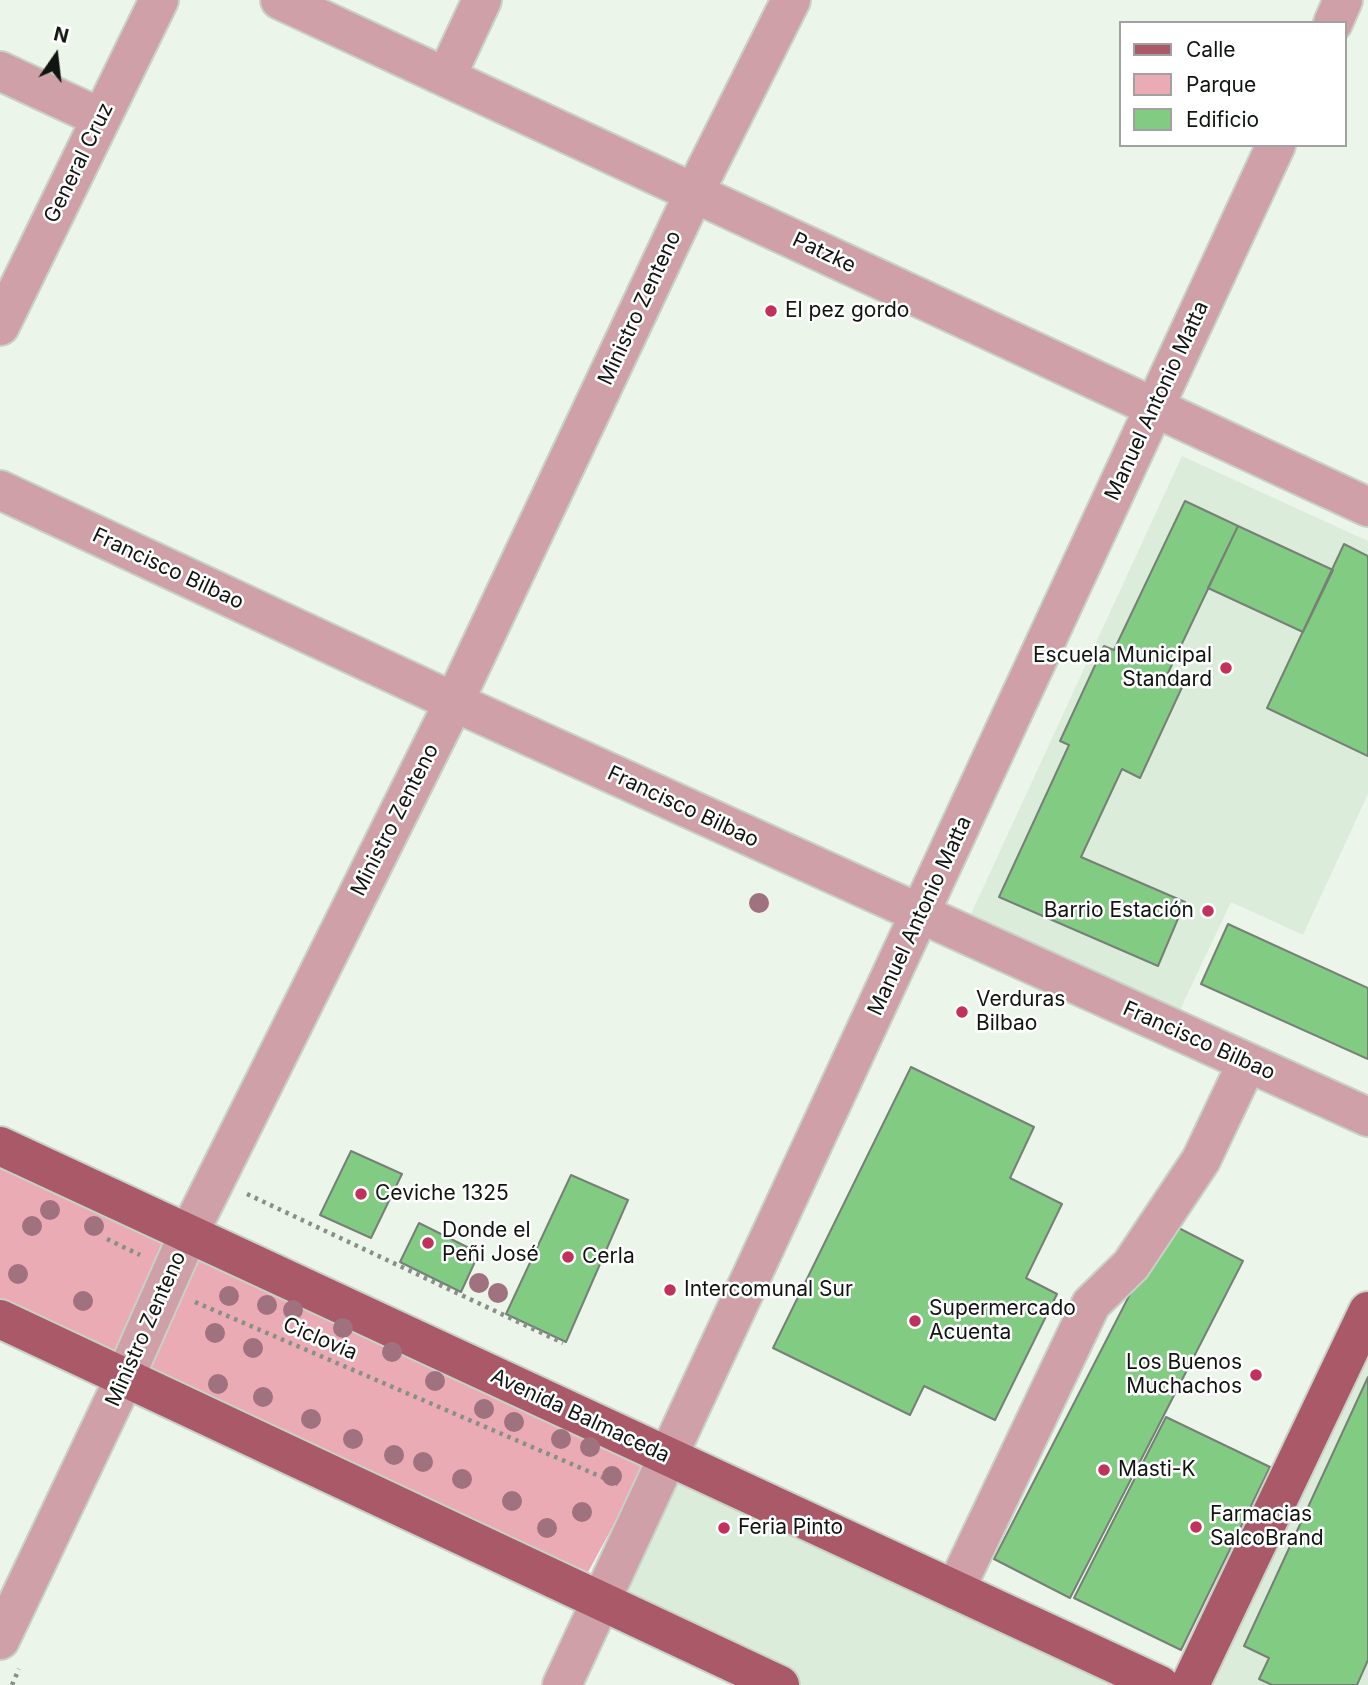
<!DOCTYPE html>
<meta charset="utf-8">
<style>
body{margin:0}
#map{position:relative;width:1368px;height:1685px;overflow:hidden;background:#ebf5ea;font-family:Inter,sans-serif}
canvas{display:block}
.legend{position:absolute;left:1119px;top:21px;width:228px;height:126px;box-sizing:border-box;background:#fff;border:2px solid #a0a1a0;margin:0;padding:9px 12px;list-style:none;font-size:21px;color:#111511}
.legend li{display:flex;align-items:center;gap:14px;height:35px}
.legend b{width:35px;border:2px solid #a0a1a0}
.north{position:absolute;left:21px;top:21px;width:70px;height:70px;-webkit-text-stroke:5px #fff;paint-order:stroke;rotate:14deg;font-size:19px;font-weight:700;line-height:28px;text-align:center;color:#111511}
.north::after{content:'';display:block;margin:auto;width:24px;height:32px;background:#111511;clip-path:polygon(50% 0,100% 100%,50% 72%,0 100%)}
</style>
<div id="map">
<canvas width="1368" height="1685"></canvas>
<ul class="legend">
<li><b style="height:9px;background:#aa5969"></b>Calle</li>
<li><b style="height:19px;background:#ebabb5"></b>Parque</li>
<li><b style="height:19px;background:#82cb82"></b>Edificio</li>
</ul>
<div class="north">N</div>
</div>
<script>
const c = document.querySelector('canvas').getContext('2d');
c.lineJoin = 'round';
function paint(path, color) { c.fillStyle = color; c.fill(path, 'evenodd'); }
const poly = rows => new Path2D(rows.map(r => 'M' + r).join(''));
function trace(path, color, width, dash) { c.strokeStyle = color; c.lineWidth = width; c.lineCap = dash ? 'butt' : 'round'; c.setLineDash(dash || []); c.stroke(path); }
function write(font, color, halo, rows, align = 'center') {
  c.font = font + ' Inter,sans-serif'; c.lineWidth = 5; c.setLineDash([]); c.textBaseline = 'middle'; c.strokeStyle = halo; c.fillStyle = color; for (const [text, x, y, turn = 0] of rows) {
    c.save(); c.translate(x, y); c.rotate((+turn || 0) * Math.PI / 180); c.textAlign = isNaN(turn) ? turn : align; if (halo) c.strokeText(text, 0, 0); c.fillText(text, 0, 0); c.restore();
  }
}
paint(poly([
 [1182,456,1368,541,1368,794,1303,935,1231,902,1180,1010,971,914],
 [1368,1315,1368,1685,1196,1685],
 [669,1463,1148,1685,803,1685,608,1593]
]), '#dcecdb');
paint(poly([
 [0,1163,169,1242,117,1360,0,1305],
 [197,1258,646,1465,588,1572,147,1371]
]), '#ebabb5');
const building = poly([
 [1185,501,1238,526,1167,675,1184,683,1140,778,1122,769,1081,857,1185,902,1158,966,999,897,1069,745,1060,741,1104,646,1114,650,1185,501],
 [1238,526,1333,570,1303,632,1208,588,1238,526],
 [1344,544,1368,556,1368,756,1267,708,1344,544],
 [1228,924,1368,988,1368,1059,1201,984,1228,924],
 [911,1067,1034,1127,1010,1178,1062,1204,1026,1278,1057,1294,995,1420,924,1386,910,1415,773,1348,911,1067],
 [351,1151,402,1174,371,1238,320,1215,351,1151],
 [571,1175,628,1200,566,1342,506,1314,571,1175],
 [1167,1222,1243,1261,1070,1598,994,1559,1167,1222],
 [419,1223,479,1253,461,1292,400,1262,419,1223],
 [1368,1377,1368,1660,1357,1685,1272,1685,1259,1679,1269,1658,1244,1646,1368,1377],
 [1166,1417,1270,1467,1181,1650,1074,1598,1166,1417]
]);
paint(building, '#82cb82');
trace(building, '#778077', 2);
const minor = poly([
 [280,0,1368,507],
 [1333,23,1343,0],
 [0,71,101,118],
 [446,77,482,0],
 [0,326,159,0],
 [0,490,454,702,1368,1117],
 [955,1590,1091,1304,1131,1265,1201,1160,1247,1063],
 [0,1640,125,1377,188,1235,454,702,694,193,791,0],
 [562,1685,1276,145]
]);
const major = poly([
 [0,1146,1160,1685],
 [0,1319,780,1685],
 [1190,1685,1368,1311]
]);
trace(minor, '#c8d1c7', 42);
trace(major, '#c8d1c7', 42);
trace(poly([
 [247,1194,563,1343],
 [107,1239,140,1255],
 [195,1302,618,1484],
 [12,1685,19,1669]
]), '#888f87', 4.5, [3.5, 5]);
trace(minor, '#cfa0a7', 38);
trace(major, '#aa5969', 38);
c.fillStyle = '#a0717f';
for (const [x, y] of [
 [759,903],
 [50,1210],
 [32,1226],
 [94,1226],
 [18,1274],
 [479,1283],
 [498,1293],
 [229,1296],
 [83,1301],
 [267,1305],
 [293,1310],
 [343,1328],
 [215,1333],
 [253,1348],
 [392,1352],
 [435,1381],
 [218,1384],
 [263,1397],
 [484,1409],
 [311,1419],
 [514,1422],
 [353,1439],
 [561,1439],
 [590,1447],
 [394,1455],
 [423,1462],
 [612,1476],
 [462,1479],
 [512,1501],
 [582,1512],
 [547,1528]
]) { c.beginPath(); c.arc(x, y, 10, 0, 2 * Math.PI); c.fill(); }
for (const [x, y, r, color] of [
 [771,311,7,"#c0315b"],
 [1226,668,7,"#c0315b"],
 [1208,911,7,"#c0315b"],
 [962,1012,7,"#c0315b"],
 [361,1194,7,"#c0315b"],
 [428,1243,7,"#c0315b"],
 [568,1257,7,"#c0315b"],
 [670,1290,7,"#c0315b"],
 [915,1321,7,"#c0315b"],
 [1256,1375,7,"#c0315b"],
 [1104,1470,7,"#c0315b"],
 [1196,1527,7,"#c0315b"],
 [724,1528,7,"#c0315b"]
]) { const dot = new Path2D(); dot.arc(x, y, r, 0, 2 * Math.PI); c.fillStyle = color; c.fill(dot); trace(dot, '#fff', 2.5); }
write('21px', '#111511', '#fff', [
 ["General Cruz",79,163,-64],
 ["Patzke",824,253,25],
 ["Ministro Zenteno",640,308,-65],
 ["Manuel Antonio Matta",1157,401,-65],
 ["Francisco Bilbao",168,569,25],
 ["Francisco Bilbao",683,807,25],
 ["Ministro Zenteno",395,820,-63],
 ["Manuel Antonio Matta",920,916,-65],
 ["Francisco Bilbao",1199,1041,24],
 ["Ministro Zenteno",146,1329,-66],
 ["Ciclovia",320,1339,23],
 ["Avenida Balmaceda",580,1416,25]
]);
write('21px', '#111511', '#fff', [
 ["El pez gordo",785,311],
 ["Escuela Municipal",1212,656,"right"],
 ["Standard",1212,680,"right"],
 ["Barrio Estación",1194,911,"right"],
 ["Verduras",976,1000],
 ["Bilbao",976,1024],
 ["Ceviche 1325",375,1194],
 ["Donde el",442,1231],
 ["Peñi José",442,1255],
 ["Cerla",582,1257],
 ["Intercomunal Sur",684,1290],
 ["Supermercado",929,1309],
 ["Acuenta",929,1333],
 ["Los Buenos",1242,1363,"right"],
 ["Muchachos",1242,1387,"right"],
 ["Masti-K",1118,1470],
 ["Farmacias",1210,1515],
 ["SalcoBrand",1210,1539],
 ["Feria Pinto",738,1528]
], 'left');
</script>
